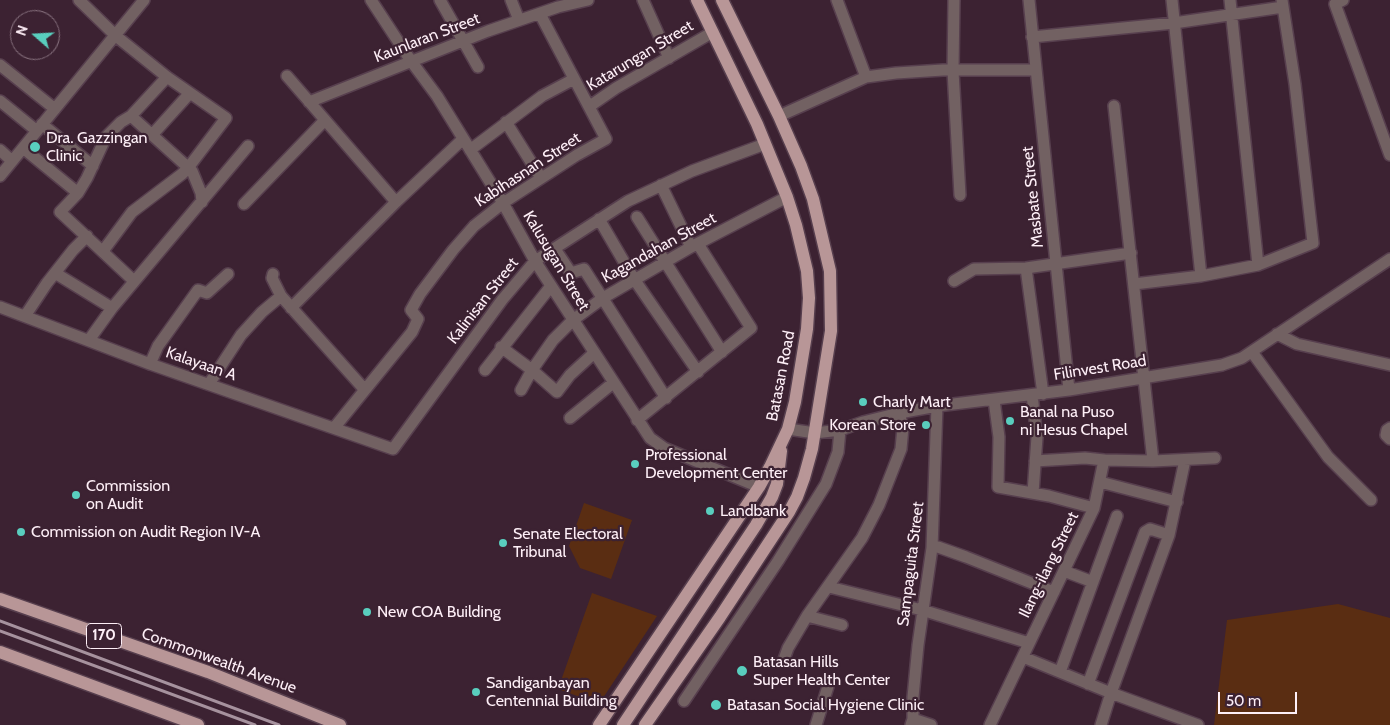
<!DOCTYPE html>
<style>
body{margin:0}
#map{position:relative;width:1390px;height:725px;overflow:hidden;background:#3c2232;font-family:Cabin,sans-serif}
canvas{display:block}
.north{position:absolute;left:10px;top:10px;width:50px;height:50px;box-sizing:border-box;background:#3c2232;border:1px solid #8a7481;border-radius:50%;rotate:289deg;font-size:14px;font-weight:700;line-height:20px;text-align:center;color:#feeff7}
.north::after{content:'';display:block;margin:auto;width:18px;height:22px;background:#59cebe;clip-path:polygon(50% 0,100% 100%,50% 72%,0 100%)}
.scale{position:absolute;left:1218px;top:692px;width:79px;height:22px;box-sizing:border-box;border:2px solid #feeff7;border-top:0;padding-left:6px;font-size:15px;line-height:18px;white-space:nowrap;color:#feeff7;-webkit-text-stroke:4px #3c2232;paint-order:stroke}
</style>
<div id="map">
<canvas width="1390" height="725"></canvas>
<div class="north">N</div>
<div class="scale">50 m</div>
</div>
<script>
const c = document.querySelector('canvas').getContext('2d');
c.lineJoin = 'round';
function paint(path, color) { c.fillStyle = color; c.fill(path, 'evenodd'); }
const poly = rows => new Path2D(rows.map(r => 'M' + r).join(''));
function trace(path, color, width, dash) { c.strokeStyle = color; c.lineWidth = width; c.lineCap = dash ? 'butt' : 'round'; c.setLineDash(dash || []); c.stroke(path); }
function write(font, color, halo, rows, align = 'center') {
  c.font = font + ' Cabin,sans-serif'; c.lineWidth = 4.5; c.setLineDash([]); c.textBaseline = 'middle'; c.strokeStyle = halo; c.fillStyle = color; for (const [text, x, y, turn = 0] of rows) {
    c.save(); c.translate(x, y); c.rotate((+turn || 0) * Math.PI / 180); c.textAlign = isNaN(turn) ? turn : align; if (halo) c.strokeText(text, 0, 0); c.fillText(text, 0, 0); c.restore();
  }
}
paint(poly([
 [584,503,632,520,611,579,580,568,569,546],
 [592,593,657,616,599,704,558,689],
 [1338,604,1390,618,1390,725,1214,725,1227,620]
]), '#5a2d12');
const minor = poly([
 [79,0,116,36,167,77,226,118,188,168,182,174,132,212,103,251],
 [371,0,411,61,437,96,503,203,535,261,650,438,664,448,759,487],
 [440,0,478,67],
 [511,0,519,20],
 [643,0,669,58],
 [837,0,866,77],
 [954,0,953,71,960,195],
 [1029,0,1069,390],
 [1172,0,1201,276],
 [1230,0,1258,265],
 [1343,0,1335,4,1390,155],
 [1032,37,1174,23,1283,7],
 [0,65,55,109],
 [287,76,396,202],
 [0,101,37,131],
 [309,102,488,31,558,7,588,0],
 [590,106,616,88,713,32],
 [1114,106,1153,461],
 [131,116,192,171,201,193,202,202],
 [779,116,866,77,896,73,943,70,1036,70],
 [506,122,541,178],
 [42,124,93,166],
 [152,135,190,93],
 [23,148,78,193],
 [0,150,12,161],
 [470,150,542,96,574,79],
 [0,176,144,0],
 [661,185,691,247],
 [244,204,324,121],
 [637,217,722,352],
 [599,219,634,279,698,372],
 [555,249,571,273,584,269,666,398],
 [1026,268,1043,394],
 [55,273,112,308],
 [273,274,272,278,281,296,365,390],
 [134,281,60,212,78,193,87,178,106,137,121,122,131,116,167,77],
 [954,281,974,269,1026,268,1131,253],
 [1134,284,1201,276,1258,265,1313,243,1295,84,1282,0],
 [0,307,150,364,393,449,502,300,535,261,628,201,692,171,765,144],
 [291,308,396,202,463,139],
 [25,316,47,283,73,250,87,236],
 [1277,334,1297,344,1390,365],
 [89,340,112,308,248,146],
 [501,347,532,370,557,392,570,375,594,353],
 [1252,352,1328,457,1371,500],
 [150,364,158,346,198,290,207,293,228,274],
 [485,370,551,286],
 [209,384,241,335,262,312,281,296],
 [521,390,532,370,553,340,573,320,603,298,691,247,787,197],
 [1032,395,1037,437,1033,493],
 [994,400,999,437,998,487,1049,496,1094,508],
 [570,418,613,383],
 [637,420,751,328,698,244],
 [334,428,412,332,418,319,411,310,420,294,453,250,474,226,503,203,577,155,606,139,540,14],
 [1390,428,1387,430,1386,435,1390,439],
 [788,429,815,433,840,430,863,422,899,413,937,406,1069,390,1222,365,1242,358,1390,259],
 [1035,461,1085,458,1104,460,1153,461,1215,458],
 [1100,482,1177,502],
 [932,548,938,547,966,557,1054,592],
 [1064,571,1093,582],
 [829,587,922,610,1029,643],
 [807,616,842,625],
 [1023,657,1111,693,1198,725],
 [783,662,788,648,807,616,862,538,879,505,901,449,903,427,899,413],
 [1060,672,1117,516],
 [1088,684,1145,532,1150,529,1169,535],
 [684,701,778,561,826,484,838,452,840,430],
 [913,719,931,725],
 [816,725,830,680],
 [911,725,913,719,913,697,918,645,932,548,937,406],
 [990,725,1094,508,1104,460],
 [1101,725,1111,693,1169,535,1185,460]
]);
const primary = poly([
 [0,599,208,672,340,725],
 [0,652,198,725],
 [599,725,759,487,770,467,788,429,795,402,807,329,809,298,807,271,796,225,787,197,757,124,697,0],
 [623,725,756,525,772,497,777,484,781,451],
 [645,725,720,617,789,512,797,497,804,478,812,449,831,331,830,271,813,199,801,166,779,116,722,0]
]);
trace(minor, '#573f4e', 14);
trace(primary, '#573f4e', 15);
trace(minor, '#726162', 11);
trace(primary, '#b89697', 12);
trace(poly([
 [0,621,279,725],
 [0,631,255,725]
]), '#a6929e', 3);
for (const [x, y, r, color] of [
 [35,147,6,"#59cebe"],
 [863,402,5,"#59cebe"],
 [1010,421,5,"#59cebe"],
 [926,425,5,"#59cebe"],
 [635,464,5,"#59cebe"],
 [76,495,5,"#59cebe"],
 [710,511,5,"#59cebe"],
 [21,532,5,"#59cebe"],
 [503,543,5,"#59cebe"],
 [367,612,5,"#59cebe"],
 [742,671,6,"#59cebe"],
 [476,692,5,"#59cebe"],
 [716,705,6,"#59cebe"]
]) { const dot = new Path2D(); dot.arc(x, y, r, 0, 2 * Math.PI); c.fillStyle = color; c.fill(dot); trace(dot, '#3c2232', 2); }
for (const [x, y, w] of [
 [104,636,35]
]) { const box = new Path2D(); box.roundRect(x - w / 2, y - 12.5, w, 25, 4); c.fillStyle = '#3c2232'; c.fill(box); trace(box, '#feeff7', 1); }
write('bold 15px', '#feeff7', null, [
 ["170",104,636]
]);
write('16px', '#feeff7', '#3c2232', [
 ["Kaunlaran Street",427,38,-21],
 ["Katarungan Street",640,56,-31],
 ["Kabihasnan Street",528,170,-33],
 ["Masbate Street",1033,197,-96],
 ["Kagandahan Street",659,248,-29],
 ["Kalusugan Street",556,261,59],
 ["Kalinisan Street",483,301,-52],
 ["Kalayaan A",201,364,19],
 ["Filinvest Road",1100,368,-9],
 ["Batasan Road",781,376,-79],
 ["Sampaguita Street",911,564,-83],
 ["Ilang-ilang Street",1049,565,-64],
 ["Commonwealth Avenue",219,661,20]
]);
write('16px', '#feeff7', '#3c2232', [
 ["Dra. Gazzingan",46,138],
 ["Clinic",46,156],
 ["Charly Mart",873,402],
 ["Banal na Puso",1020,412],
 ["ni Hesus Chapel",1020,430],
 ["Korean Store",916,425,"right"],
 ["Professional",645,455],
 ["Development Center",645,473],
 ["Commission",86,486],
 ["on Audit",86,504],
 ["Landbank",720,511],
 ["Commission on Audit Region IV-A",31,532],
 ["Senate Electoral",513,534],
 ["Tribunal",513,552],
 ["New COA Building",377,612],
 ["Batasan Hills",753,662],
 ["Super Health Center",753,680],
 ["Sandiganbayan",486,683],
 ["Centennial Building",486,701],
 ["Batasan Social Hygiene Clinic",727,705]
], 'left');
</script>
